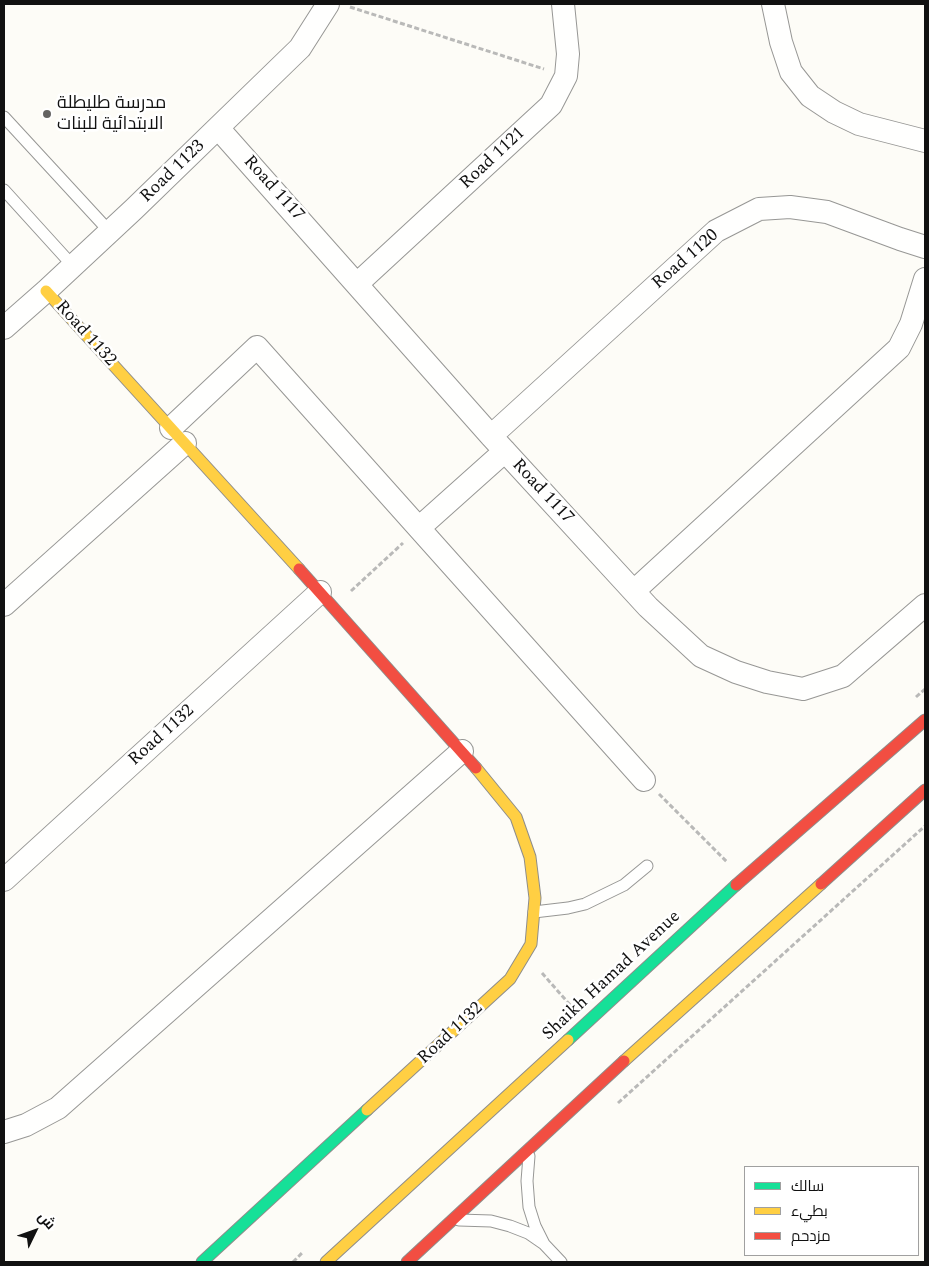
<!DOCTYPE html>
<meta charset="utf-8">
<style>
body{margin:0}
#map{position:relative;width:929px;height:1266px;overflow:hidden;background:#fdfcf7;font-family:Spectral,Cairo,serif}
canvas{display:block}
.frame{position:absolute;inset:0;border:5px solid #111;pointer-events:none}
.legend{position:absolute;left:744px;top:1166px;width:175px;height:90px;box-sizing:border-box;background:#fff;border:1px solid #a0a0a0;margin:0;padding:6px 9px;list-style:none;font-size:15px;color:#111}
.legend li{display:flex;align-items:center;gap:10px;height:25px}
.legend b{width:25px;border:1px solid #a0a0a0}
.north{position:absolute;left:10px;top:1206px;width:50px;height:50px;-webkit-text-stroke:4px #fff;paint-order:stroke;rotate:48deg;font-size:14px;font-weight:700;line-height:20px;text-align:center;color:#111}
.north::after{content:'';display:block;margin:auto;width:18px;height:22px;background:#111;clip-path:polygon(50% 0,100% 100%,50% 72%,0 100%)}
</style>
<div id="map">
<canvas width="929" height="1266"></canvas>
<div class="frame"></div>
<ul class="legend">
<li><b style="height:6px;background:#16e098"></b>سالك</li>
<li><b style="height:6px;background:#ffcf43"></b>بطيء</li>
<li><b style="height:6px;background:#f24e42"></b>مزدحم</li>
</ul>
<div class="north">ش</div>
</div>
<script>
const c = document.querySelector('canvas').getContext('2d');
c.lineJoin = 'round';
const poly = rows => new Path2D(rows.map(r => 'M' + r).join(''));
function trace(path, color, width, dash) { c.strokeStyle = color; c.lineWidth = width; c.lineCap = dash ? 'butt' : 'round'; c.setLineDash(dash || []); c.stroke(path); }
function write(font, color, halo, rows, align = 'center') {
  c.font = font + ' Spectral,Cairo,serif'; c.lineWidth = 5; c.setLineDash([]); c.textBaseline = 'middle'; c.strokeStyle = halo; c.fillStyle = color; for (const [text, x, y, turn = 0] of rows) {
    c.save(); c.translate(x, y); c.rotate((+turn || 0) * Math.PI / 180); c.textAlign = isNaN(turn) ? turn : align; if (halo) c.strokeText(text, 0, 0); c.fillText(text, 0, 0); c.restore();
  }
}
const lane = poly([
 [4,117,110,232],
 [4,190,73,266],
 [534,912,568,908,585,904,624,885,647,866],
 [529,1156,527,1181,529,1207,535,1226,544,1244,561,1262],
 [459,1220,491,1221,510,1226,528,1233,544,1244]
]);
const street = poly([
 [773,4,781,42,791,72,810,96,834,112,859,124,925,141],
 [218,128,491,436,648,607,701,656,736,672,767,682,803,689,843,676,925,605],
 [357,284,551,105,566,76,568,54,563,4],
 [4,328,46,291,134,209,300,48,328,4],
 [171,428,257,347,644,780],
 [491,436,716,231,759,209,790,207,827,212,900,239,925,247],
 [420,527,505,451],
 [634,591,899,348,911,324,925,279],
 [4,605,185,443],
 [4,880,320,592],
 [4,1132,26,1125,58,1108,462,751]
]);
const fast = poly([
 [568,1040,736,885],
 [202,1262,367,1110]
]);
const slow = poly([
 [46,291,299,569],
 [624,1061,821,884],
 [367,1110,510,979,531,944,535,898,530,857,516,817,476,768],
 [326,1262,568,1040]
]);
const jam = poly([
 [299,569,476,768],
 [821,884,925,790],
 [736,885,925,720],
 [407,1262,624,1061]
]);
trace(lane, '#979795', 13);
trace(street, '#979795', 24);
trace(fast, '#8e8d8b', 13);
trace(slow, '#8e8d8b', 13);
trace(jam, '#8e8d8b', 13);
trace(poly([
 [350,7,544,69],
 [351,591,403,543],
 [916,697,925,689],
 [659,794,727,862],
 [542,973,571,1006],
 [618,1103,925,826],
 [293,1262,302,1253]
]), '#b9b9b8', 3, [5, 2.5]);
trace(lane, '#fffffe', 11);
trace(street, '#fffffe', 22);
trace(fast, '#16e098', 11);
trace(slow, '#ffcf43', 11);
trace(jam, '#f24e42', 11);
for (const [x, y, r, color] of [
 [47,114,5,"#646362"]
]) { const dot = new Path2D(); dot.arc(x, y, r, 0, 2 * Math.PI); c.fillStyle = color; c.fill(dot); trace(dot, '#fff', 2); }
write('18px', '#111', '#fff', [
 ["مدرسة طليطلة",57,104],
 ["الابتدائية للبنات",57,125]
], 'left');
write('18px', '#111', '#fff', [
 ["Road 1121",493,159,-43],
 ["Road 1123",173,172,-44],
 ["Road 1117",273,189,48],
 ["Road 1120",686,260,-41],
 ["Road 1132",85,334,48],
 ["Road 1117",542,492,47],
 ["Road 1132",162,736,-42],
 ["Shaikh Hamad Avenue",612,976,-43],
 ["Road 1132",451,1034,-43]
]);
</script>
